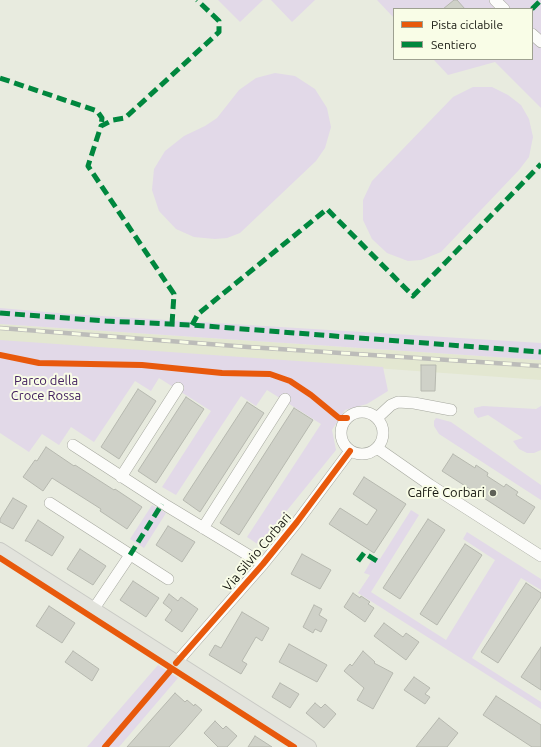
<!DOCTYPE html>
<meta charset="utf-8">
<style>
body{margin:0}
#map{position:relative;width:541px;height:747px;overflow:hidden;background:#e8ebdf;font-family:Ubuntu,sans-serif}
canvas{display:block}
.legend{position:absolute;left:393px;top:8px;width:140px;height:52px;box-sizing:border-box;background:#f9fde7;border:1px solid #9ea191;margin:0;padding:5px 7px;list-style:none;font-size:12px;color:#15160f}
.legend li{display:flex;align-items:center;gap:8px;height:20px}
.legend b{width:20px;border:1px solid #9ea191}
</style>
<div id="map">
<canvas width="541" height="747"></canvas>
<ul class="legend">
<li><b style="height:5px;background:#e8590c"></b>Pista ciclabile</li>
<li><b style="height:5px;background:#00873e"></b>Sentiero</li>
</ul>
</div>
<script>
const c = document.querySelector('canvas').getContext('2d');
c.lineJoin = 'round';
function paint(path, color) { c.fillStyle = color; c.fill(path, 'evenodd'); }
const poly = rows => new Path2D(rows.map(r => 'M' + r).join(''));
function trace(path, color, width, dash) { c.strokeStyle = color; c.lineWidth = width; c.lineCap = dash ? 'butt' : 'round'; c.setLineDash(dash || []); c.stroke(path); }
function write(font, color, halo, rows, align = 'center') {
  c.font = font + ' Ubuntu,sans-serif'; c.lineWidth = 4; c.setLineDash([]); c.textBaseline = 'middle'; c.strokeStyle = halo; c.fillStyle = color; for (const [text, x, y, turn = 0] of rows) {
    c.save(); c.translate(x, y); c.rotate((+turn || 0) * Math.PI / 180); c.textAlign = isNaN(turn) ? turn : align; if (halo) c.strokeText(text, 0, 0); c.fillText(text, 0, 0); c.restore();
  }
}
paint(poly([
 [0,324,541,360,541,380,0,341]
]), '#e3e7d1');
paint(poly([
 [218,0,263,0,240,22],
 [271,0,315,0,292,22],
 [377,0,541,0,541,108,495,62,448,75,433,59,532,59,532,9,394,9,394,18],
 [275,73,295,76,315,89,327,108,331,127,325,148,316,161,240,233,227,238,215,239,194,237,176,229,159,211,152,190,154,169,165,151,184,136,205,126,217,118,239,90,256,78],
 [473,87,492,87,508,95,521,105,529,119,533,137,529,157,519,170,441,252,421,260,408,261,387,253,372,239,363,220,363,200,372,181,453,97],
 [0,308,69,314,541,343,541,360,0,324],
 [0,340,383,367,388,391,367,404,345,410,332,430,336,450,259,545,247,537,321,424,267,390,256,406,241,396,176,495,162,487,211,411,159,378,151,391,135,381,94,442,71,427,59,445,42,434,29,452,0,433],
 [483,406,536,409,541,406,541,450,534,453,527,453,519,449,513,441,523,438,488,415,478,418,474,413,474,408],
 [436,418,451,422,541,485,541,500,439,434,434,426,434,421],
 [152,505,166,513,144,548,130,539],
 [411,510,419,515,371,592,446,640,495,560,463,539,467,532,541,579,541,590,521,578,472,658,541,702,541,709,358,593,370,575,364,573,374,556,380,559],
 [158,665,178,678,119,747,87,747]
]), '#e2d9e8');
const building = poly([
 [454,0,457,0,465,9,443,9,454,0],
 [421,365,436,365,435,391,421,391,421,365],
 [138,389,156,401,119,459,101,447,138,389],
 [186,397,204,409,156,483,138,471,186,397],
 [247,402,264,413,200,512,183,500,247,402],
 [294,408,313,420,239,535,220,523,294,408],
 [46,447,74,466,75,465,114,490,115,489,142,507,127,529,100,511,101,509,52,478,43,491,23,477,35,460,37,461,46,447],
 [453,454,475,468,476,465,488,473,487,476,504,487,506,484,518,492,516,495,535,507,524,524,442,471,453,454],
 [364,477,406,504,374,553,329,524,340,508,367,525,377,510,353,494,364,477],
 [13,498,27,506,13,529,0,522,0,519,13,498],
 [428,519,445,530,400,599,383,588,428,519],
 [38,520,64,537,52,556,27,541,25,541,38,520],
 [168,526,195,542,182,562,156,545,168,526],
 [465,544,482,555,437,625,420,614,465,544],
 [80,549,106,566,93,585,67,569,80,549],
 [302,554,331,570,320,589,291,574,302,554],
 [133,581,159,598,146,617,120,600,133,581],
 [526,583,541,593,541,597,498,663,481,652,526,583],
 [353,593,360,598,361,596,370,602,368,604,374,608,365,622,344,607,353,593],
 [169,594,178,601,181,597,198,609,182,632,165,620,172,610,163,603,169,594],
 [314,605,322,609,319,615,327,620,321,632,315,629,313,633,303,627,314,605],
 [49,606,75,623,62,643,36,626,49,606],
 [242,612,269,628,262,641,256,637,242,661,247,664,241,674,209,655,215,645,221,648,242,612],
 [384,623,403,637,406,633,419,642,406,660,374,636,384,623],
 [289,644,327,665,317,682,279,662,289,644],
 [541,647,541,690,521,677,541,647],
 [73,651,99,669,92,681,65,662,73,651],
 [363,651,375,662,374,663,393,673,373,709,357,700,364,688,344,671,350,664,352,666,363,651],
 [414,677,430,688,425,694,430,697,425,704,404,690,414,677],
 [280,683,299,694,290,708,272,697,280,683],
 [175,693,185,702,187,700,194,706,195,704,202,710,182,733,169,747,127,747,175,693],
 [496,696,541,725,541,747,532,747,483,715,496,696],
 [315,703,321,708,325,704,336,714,324,728,306,713,315,703],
 [439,718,458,733,447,747,416,747,439,718],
 [215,721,223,729,226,726,237,736,227,747,218,747,204,733,215,721],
 [255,736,272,747,248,747,255,736]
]);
paint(building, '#cfd1c8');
trace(building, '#b6b8af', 1);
const minor = poly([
 [495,0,504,9],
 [532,34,541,42],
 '341 433a21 21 0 1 1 42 0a21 21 0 1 1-42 0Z',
 [377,418,391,405,398,402,414,403,451,410],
 [73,445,167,506,263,564],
 [377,448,430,485,541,556],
 [121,477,178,388],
 [50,503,168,579],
 [203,528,285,399],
 [93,610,130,555],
 [176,663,263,564,297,522,350,451]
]);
const major = poly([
 [0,550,309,747]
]);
trace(minor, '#a5a79e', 12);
trace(major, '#c8c9c4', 16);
trace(minor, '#fcfcfa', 11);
trace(major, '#e2e3dc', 14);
const rail = poly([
 [0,328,248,347,541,366]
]);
trace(rail, '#bcbcb9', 4.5);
trace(rail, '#f9fde7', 3, [9]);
trace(poly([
 [532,9,541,0],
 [0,78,97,111,102,118,101,126],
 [0,313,106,321,192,325,541,352],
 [172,324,174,294,88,166,101,126,113,120,125,118,219,32,219,21,197,0],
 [192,325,198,314,327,209,413,296,541,164],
 [130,555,162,504],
 [358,561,364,553,380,563]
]), '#00873e', 5, [10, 5]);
trace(poly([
 [0,355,39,363,142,365,222,373,270,374,290,381,311,395,339,418,347,418],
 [0,558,294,747],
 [176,663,263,564,297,522,350,451],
 [105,747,170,671]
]), '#e8590c', 6);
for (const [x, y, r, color] of [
 [493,493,4,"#5f6158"]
]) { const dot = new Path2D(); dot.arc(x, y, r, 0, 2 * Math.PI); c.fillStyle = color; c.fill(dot); trace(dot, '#f9fde7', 1.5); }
write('13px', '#452361', '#f9fde7', [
 ["Parco della",46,381],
 ["Croce Rossa",46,396]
]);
write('13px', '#15160f', '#f9fde7', [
 ["Caffè Corbari",485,493]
], 'right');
write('13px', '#15160f', '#f9fde7', [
 ["Via Silvio Corbari",257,552,-50]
]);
</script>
